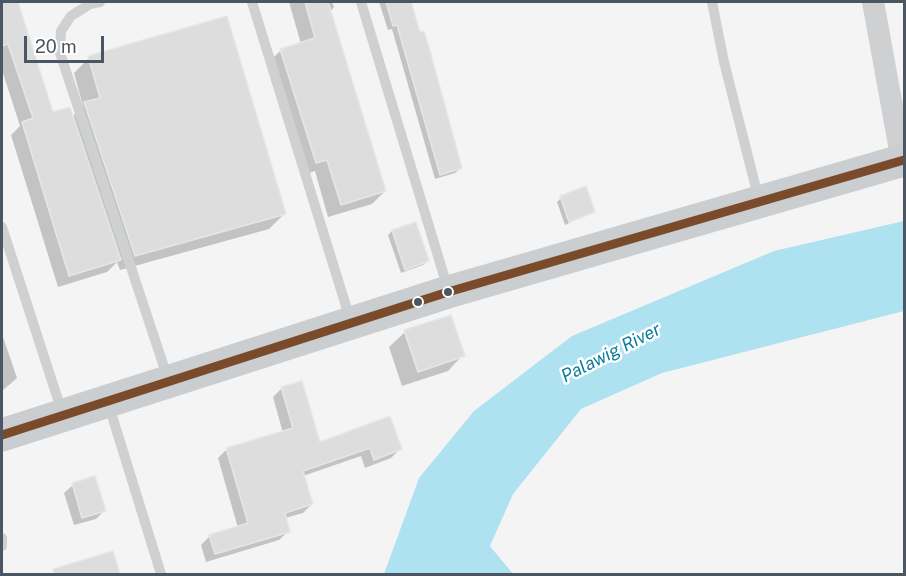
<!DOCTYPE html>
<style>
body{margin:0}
#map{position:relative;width:906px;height:576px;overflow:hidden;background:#f4f4f4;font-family:"Public Sans",sans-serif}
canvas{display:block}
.frame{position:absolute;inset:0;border:3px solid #4a5661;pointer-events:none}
.scale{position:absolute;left:24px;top:36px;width:80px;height:27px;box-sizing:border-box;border:3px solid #4a5661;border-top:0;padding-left:8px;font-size:18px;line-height:21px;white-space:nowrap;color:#4a5661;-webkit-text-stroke:4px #fff;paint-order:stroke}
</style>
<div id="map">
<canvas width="906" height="576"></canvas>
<div class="frame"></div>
<div class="scale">20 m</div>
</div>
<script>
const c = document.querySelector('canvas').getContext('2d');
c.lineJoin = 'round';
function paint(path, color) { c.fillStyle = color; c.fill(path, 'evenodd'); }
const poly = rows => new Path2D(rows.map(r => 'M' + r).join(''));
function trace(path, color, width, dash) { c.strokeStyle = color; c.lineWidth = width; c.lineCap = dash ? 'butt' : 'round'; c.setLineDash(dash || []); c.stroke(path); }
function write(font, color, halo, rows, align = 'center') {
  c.font = font + ' "Public Sans",sans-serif'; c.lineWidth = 5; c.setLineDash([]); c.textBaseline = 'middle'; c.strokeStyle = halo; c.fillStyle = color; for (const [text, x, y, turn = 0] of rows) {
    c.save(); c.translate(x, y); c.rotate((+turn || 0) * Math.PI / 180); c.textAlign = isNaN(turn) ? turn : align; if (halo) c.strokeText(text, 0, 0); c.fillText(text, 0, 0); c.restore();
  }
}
paint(poly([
 [904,221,904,311,662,373,581,409,513,494,490,546,513,574,384,574,419,478,474,411,572,336,774,251]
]), '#aee2f0');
paint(poly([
 [2,2,16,2,52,114,72,117,83,106,74,73,89,58,284,214,269,229,120,270,117,262,107,272,58,287,11,135,20,126,2,70],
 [289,2,332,2,334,7,330,12,385,191,372,204,328,217,315,171,303,175,268,63,281,50,301,44],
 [379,2,410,2,461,168,455,173,435,179,392,29,388,30],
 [561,198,594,211,565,225,557,202],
 [392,231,428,261,423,265,401,273,388,235],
 [451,317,463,355,448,371,402,386,389,347,405,332],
 [2,334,17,378,2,391],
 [282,388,319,444,400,449,391,458,365,468,361,456,303,476,312,504,303,513,285,518,289,531,279,540,206,562,201,545,210,536,238,528,218,458,227,449,283,433,273,397],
 [73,485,104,511,96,519,74,525,64,493],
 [112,553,118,574,61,574,70,565]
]), '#0003');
const building = poly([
 [2,2,18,2,53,112,70,107,121,260,69,276,22,122,33,118,8,44,2,46,2,2],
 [305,2,328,2,386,191,341,205,327,160,316,163,280,49,315,38,305,2],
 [386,2,411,2,420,32,424,31,430,51,462,168,440,175,397,25,393,26,386,2],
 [227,16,286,214,135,256,84,102,100,98,88,56,227,16],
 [586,186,595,212,569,222,560,196,586,186],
 [416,222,429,261,405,270,392,230,416,222],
 [451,315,465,356,418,372,404,330,451,315],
 [302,381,320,442,390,416,402,449,374,460,370,448,303,471,313,504,285,513,290,532,215,554,209,535,248,523,226,448,293,428,281,387,302,381],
 [95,476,106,511,82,518,72,483,95,476],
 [113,551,120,574,54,574,53,569,113,551]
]);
paint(building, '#ddddde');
trace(building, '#e5e6e7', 1.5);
trace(poly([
 [100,2,90,4,71,16,61,31,60,53,168,379],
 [252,2,350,319],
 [361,2,448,289],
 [712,2,724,62,759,200],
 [2,227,62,412],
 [109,406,161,574],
 [2,538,2,546]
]), '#ced0d2', 10);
trace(poly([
 [873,2,902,161]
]), '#ced0d2', 22);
trace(poly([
 [2,435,448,292,904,160]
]), '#caced1', 33);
trace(poly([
 [2,435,448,292,904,160]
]), '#7a4b2a', 9);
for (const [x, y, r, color] of [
 [448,292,5,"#4a5661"],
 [418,302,5,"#4a5661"]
]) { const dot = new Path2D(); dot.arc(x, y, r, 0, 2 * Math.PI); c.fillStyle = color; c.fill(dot); trace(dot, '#fff', 2); }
write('italic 18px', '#0c7c9b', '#fff', [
 ["Palawig River",611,353,-27]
]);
</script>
